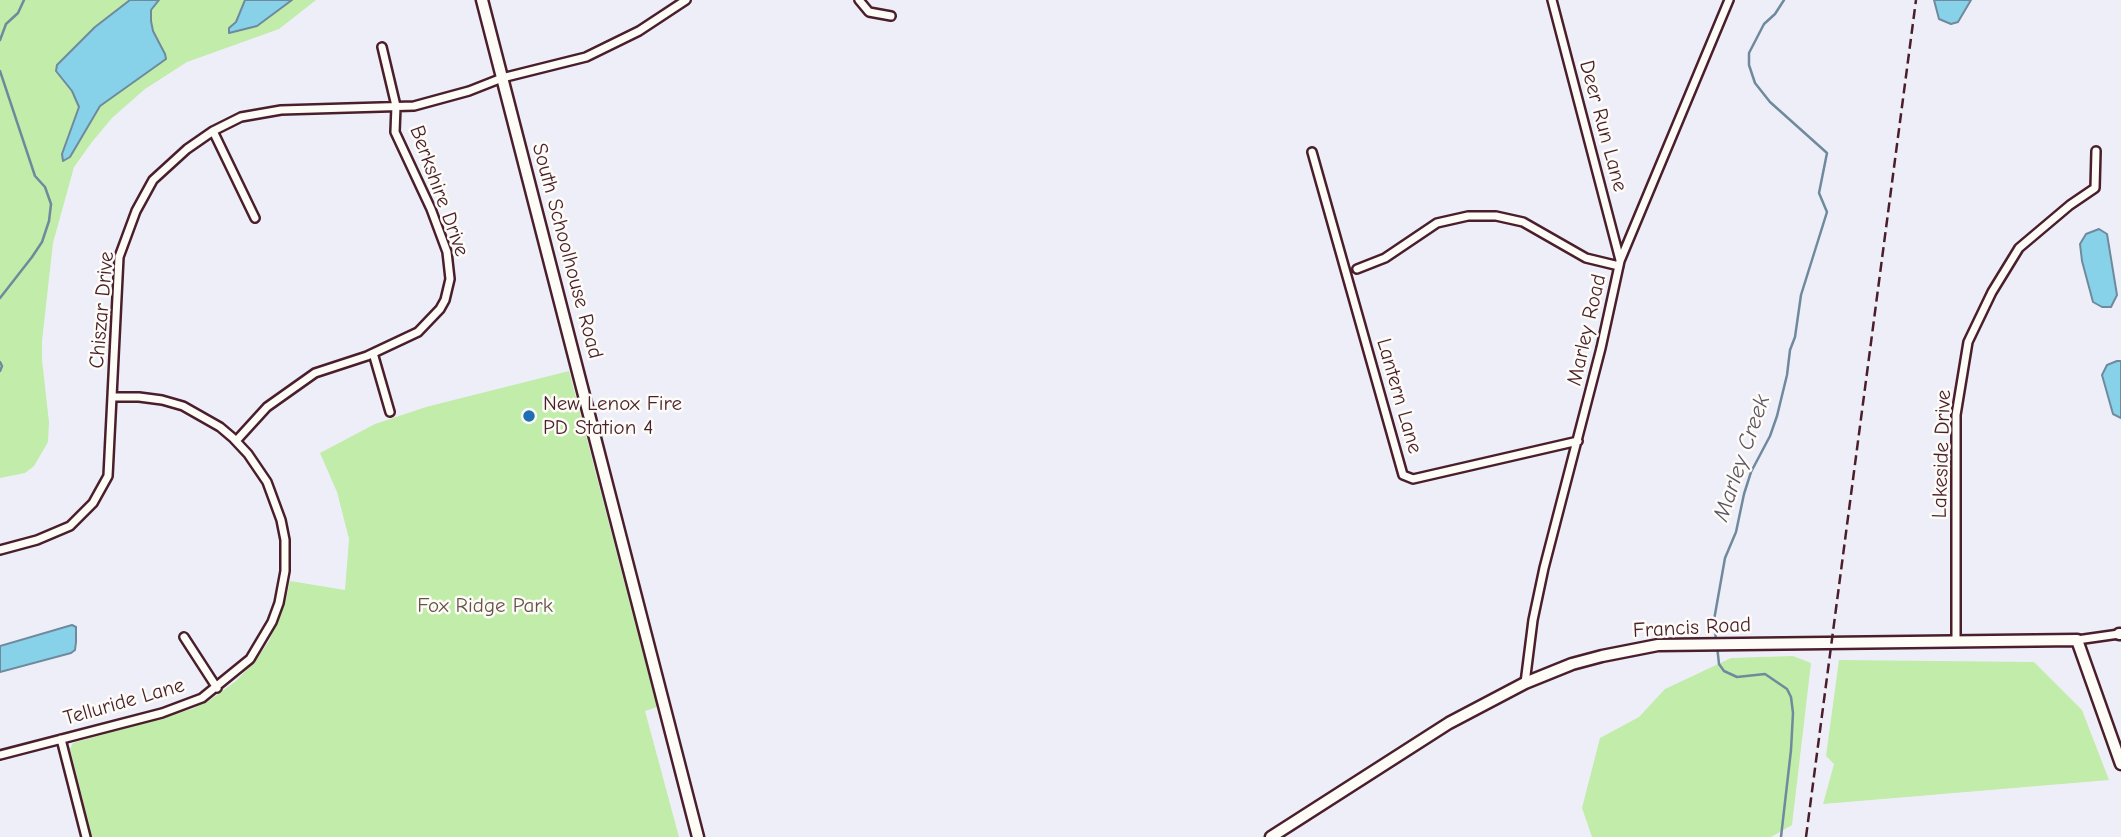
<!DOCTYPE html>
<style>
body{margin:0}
canvas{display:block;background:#eeeef9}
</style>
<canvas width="2121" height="837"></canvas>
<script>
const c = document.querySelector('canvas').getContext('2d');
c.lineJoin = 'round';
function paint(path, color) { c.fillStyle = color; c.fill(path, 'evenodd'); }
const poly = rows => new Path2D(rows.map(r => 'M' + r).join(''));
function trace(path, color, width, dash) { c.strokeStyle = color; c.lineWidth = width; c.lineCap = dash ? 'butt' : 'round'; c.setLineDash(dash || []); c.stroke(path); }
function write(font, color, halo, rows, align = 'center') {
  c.font = font + ' "Comic Neue",sans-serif'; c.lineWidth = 5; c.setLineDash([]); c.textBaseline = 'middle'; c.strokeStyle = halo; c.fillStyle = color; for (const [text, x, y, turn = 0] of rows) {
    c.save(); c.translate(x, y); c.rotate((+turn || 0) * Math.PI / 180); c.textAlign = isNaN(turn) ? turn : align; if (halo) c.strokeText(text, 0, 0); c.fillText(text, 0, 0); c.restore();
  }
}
paint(poly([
 [0,0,316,0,279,29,187,62,145,89,112,118,92,142,74,167,53,243,42,341,42,360,49,422,48,442,34,466,25,473,0,478],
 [569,371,657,707,645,711,679,837,92,837,70,749,73,743,192,709,210,700,236,681,256,660,269,641,286,599,290,581,345,590,349,539,337,492,320,453,375,424,426,407],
 [1793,656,1811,663,1792,825,1771,837,1592,837,1582,808,1600,738,1639,717,1665,689,1731,658],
 [1839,660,2034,662,2082,710,2109,780,1823,804,1834,764,1826,756]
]), '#c1eca9');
const water = poly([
 [130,0,159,0,151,10,151,21,153,31,165,54,166,59,100,106,70,157,63,161,62,154,79,107,72,91,56,71,57,65,95,27,130,0],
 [245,0,292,0,257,26,229,33,229,28,236,22,245,0],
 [1934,0,1971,0,1958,22,1951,24,1939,19,1934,0],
 [2099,229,2107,234,2117,295,2111,307,2102,307,2093,302,2082,261,2080,244,2086,234,2099,229],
 [2117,361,2121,361,2121,418,2113,414,2102,375,2107,365,2117,361],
 [72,625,76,627,76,642,75,650,71,653,0,672,0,646,72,625]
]);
paint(water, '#88d2e9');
trace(water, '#6f8a9d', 2);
trace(poly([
 [0,40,6,24,18,13,24,0],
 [0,71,35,176,45,187,51,204,49,221,42,242,32,257,0,298],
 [0,362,2,366,0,371],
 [1716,640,1714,620,1725,558,1736,532,1744,494,1751,472,1770,436,1777,416,1787,375,1790,350,1795,337,1801,295,1827,212,1819,193,1827,153,1770,102,1755,83,1749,65,1749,53,1764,24,1775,14,1784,0],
 [1717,646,1719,664,1724,671,1737,677,1765,674,1787,689,1791,697,1793,713,1791,750,1781,837]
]), '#6f8a9d', 2.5);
const street = poly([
 [859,0,869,12,891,16],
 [1552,0,1620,260],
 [213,131,255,218],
 [1312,152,1403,475,1413,479,1578,441],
 [1357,269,1385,258,1437,223,1468,216,1496,216,1523,222,1586,258,1619,266],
 [373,353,390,412],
 [236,441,267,407,315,373,367,356,418,332,440,309,445,300,450,279,447,252,431,209,395,132,396,106,382,47],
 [0,550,37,540,70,526,93,503,108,476,119,257,136,211,153,180,187,149,213,131,241,117,281,110,414,106,469,91,502,78,586,57,639,31,686,0],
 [184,637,217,688],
 [1956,640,1956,415,1968,342,1992,292,2019,248,2070,205,2095,188,2096,151],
 [2077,640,2119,634],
 [1525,683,1533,620,1544,568,1601,348,1620,261,1729,0],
 [61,739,86,837],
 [0,755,162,713,202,698,250,659,272,622,279,603,285,571,285,540,281,520,267,482,248,454,233,438,220,427,183,406,162,400,139,397,113,397]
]);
const secondary = poly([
 [482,0,698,837],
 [2119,634,2121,634],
 [1271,837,1449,723,1525,683,1572,664,1602,656,1658,645,2077,640,2121,764]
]);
trace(street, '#4a1f2b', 12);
trace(secondary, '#4a1f2b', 15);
trace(street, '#fdfcf7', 7);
trace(secondary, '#fdfcf7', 10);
trace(poly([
 [1806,837,1916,0]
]), '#4a1f2b', 2.5, [10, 5]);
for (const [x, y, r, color] of [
 [529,416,7,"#1f6fb2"]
]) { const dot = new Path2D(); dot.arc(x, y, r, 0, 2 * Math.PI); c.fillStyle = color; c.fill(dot); trace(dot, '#fdfcf7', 2.5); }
write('21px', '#4a1f2b', '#fdfcf7', [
 ["Deer Run Lane",1603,126,75],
 ["Berkshire Drive",439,191,70],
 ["South Schoolhouse Road",567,251,75],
 ["Chiszar Drive",102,310,-85],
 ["Marley Road",1587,330,-77],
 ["Lantern Lane",1399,396,74],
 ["Lakeside Drive",1942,454,-88],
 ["Francis Road",1692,628,-3],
 ["Telluride Lane",124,702,-16]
]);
write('21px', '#4a1f2b', '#fdfcf7', [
 ["New Lenox Fire",543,404],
 ["PD Station 4",543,428]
], 'left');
write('21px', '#68524a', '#fdfcf7', [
 ["Fox Ridge Park",485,606]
]);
write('italic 23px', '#5d5564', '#fdfcf7', [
 ["Marley Creek",1742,458,-71]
]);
</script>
